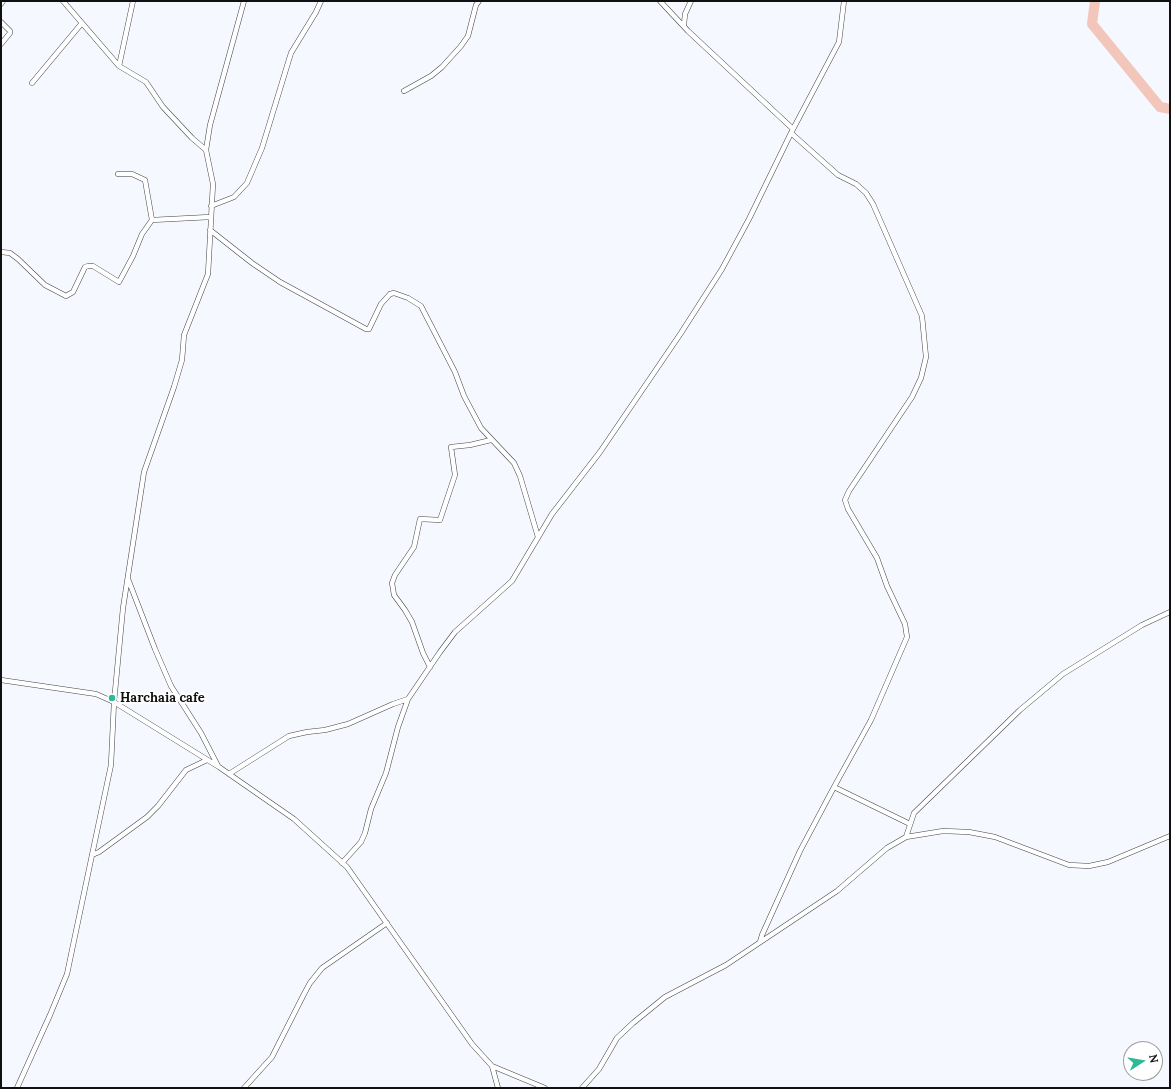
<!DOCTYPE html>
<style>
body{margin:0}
#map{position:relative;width:1171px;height:1089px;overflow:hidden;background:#f5f8fe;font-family:Lora,serif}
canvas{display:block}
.frame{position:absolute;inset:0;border:2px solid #101010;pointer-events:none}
.north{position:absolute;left:1123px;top:1041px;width:40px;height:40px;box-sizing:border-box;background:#fff;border:1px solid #9f9f9f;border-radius:50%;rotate:78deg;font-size:11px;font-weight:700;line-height:16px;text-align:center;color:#101010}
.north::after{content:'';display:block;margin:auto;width:14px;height:18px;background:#2fb999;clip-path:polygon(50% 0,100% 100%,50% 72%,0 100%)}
</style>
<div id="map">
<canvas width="1171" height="1089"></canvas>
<div class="frame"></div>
<div class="north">N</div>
</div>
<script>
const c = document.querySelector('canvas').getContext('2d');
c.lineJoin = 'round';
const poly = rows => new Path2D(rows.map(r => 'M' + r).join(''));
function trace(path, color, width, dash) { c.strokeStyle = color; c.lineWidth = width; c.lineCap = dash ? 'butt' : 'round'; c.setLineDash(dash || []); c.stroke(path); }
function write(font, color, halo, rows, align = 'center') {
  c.font = font + ' Lora,serif'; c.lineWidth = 4; c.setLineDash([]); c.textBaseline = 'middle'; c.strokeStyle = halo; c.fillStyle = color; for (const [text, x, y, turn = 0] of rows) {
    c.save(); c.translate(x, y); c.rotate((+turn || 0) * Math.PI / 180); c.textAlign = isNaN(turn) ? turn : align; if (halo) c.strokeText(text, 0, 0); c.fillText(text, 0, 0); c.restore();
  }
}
trace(poly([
 [1095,1,1092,24,1160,107,1170,109]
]), '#f3c6bc', 10);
const minor = poly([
 [63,1,119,66,146,82,163,107,192,138,206,150],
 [660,1,688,31,793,129],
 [1,4,3,1],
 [1,22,10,31,10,33,1,44],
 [684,25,685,14,691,1],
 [119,66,133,1],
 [32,83,82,23],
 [404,91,431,76,442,67,461,46,468,36,476,5,479,1],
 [791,133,838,175,856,184,866,193,873,204,922,316,926,357,921,378,912,397,849,491,845,500,848,509,877,558,887,586,905,624,907,637,871,720,834,787,910,824],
 [118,174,132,174,145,180,152,220],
 [211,206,234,197,247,183,262,148,291,53,316,12,321,1],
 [210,230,252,263,280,282,366,329,369,329,381,304,390,294,394,293,408,298,421,306,455,372,464,396,481,428,514,463,520,476,538,537],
 [1,252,10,253,18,259,45,285,66,296,73,292,85,267,88,266,93,266,119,282,133,256,142,234,152,220,210,217],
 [128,579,155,649,171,686,201,733,218,766],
 [430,667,423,653,412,622,405,610,394,595,392,583,395,575,414,547,420,519,440,520,455,475,451,447,470,445,491,440],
 [1,680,96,694,114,702,219,767,294,819,347,867,472,1044,492,1066,545,1088],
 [229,774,289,736,307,732,325,730,348,724,393,704,408,699],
 [906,837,914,813,1020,710,1063,674,1142,625,1170,612],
 [92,855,99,852,147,817,158,806,186,770,207,760],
 [342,863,361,842,365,833,371,809,386,773,398,727,408,699,440,652,455,632,512,581,552,514,600,452,681,333,722,269,749,219,791,133,839,42,844,1],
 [760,942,762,935,800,851,834,787],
 [492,1066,498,1088],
 [17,1088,50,1015,67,974,92,855,111,765,114,702,123,608,144,472,174,387,182,360,184,335,208,274,213,184,206,150,210,125,244,1],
 [244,1088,272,1057,304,994,310,983,322,968,387,923],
 [582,1088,599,1069,617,1038,633,1023,665,997,726,965,837,891,887,848,906,837,943,831,969,832,995,837,1069,865,1089,866,1108,862,1170,836]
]);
trace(minor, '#434343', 5.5);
trace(minor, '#fff', 4.5);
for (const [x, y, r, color] of [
 [112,698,4,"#2fb999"]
]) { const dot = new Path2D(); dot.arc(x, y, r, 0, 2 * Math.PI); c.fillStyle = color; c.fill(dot); trace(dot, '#fff', 1.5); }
write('bold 13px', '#101010', '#fff', [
 ["Harchaia cafe",120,698]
], 'left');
</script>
